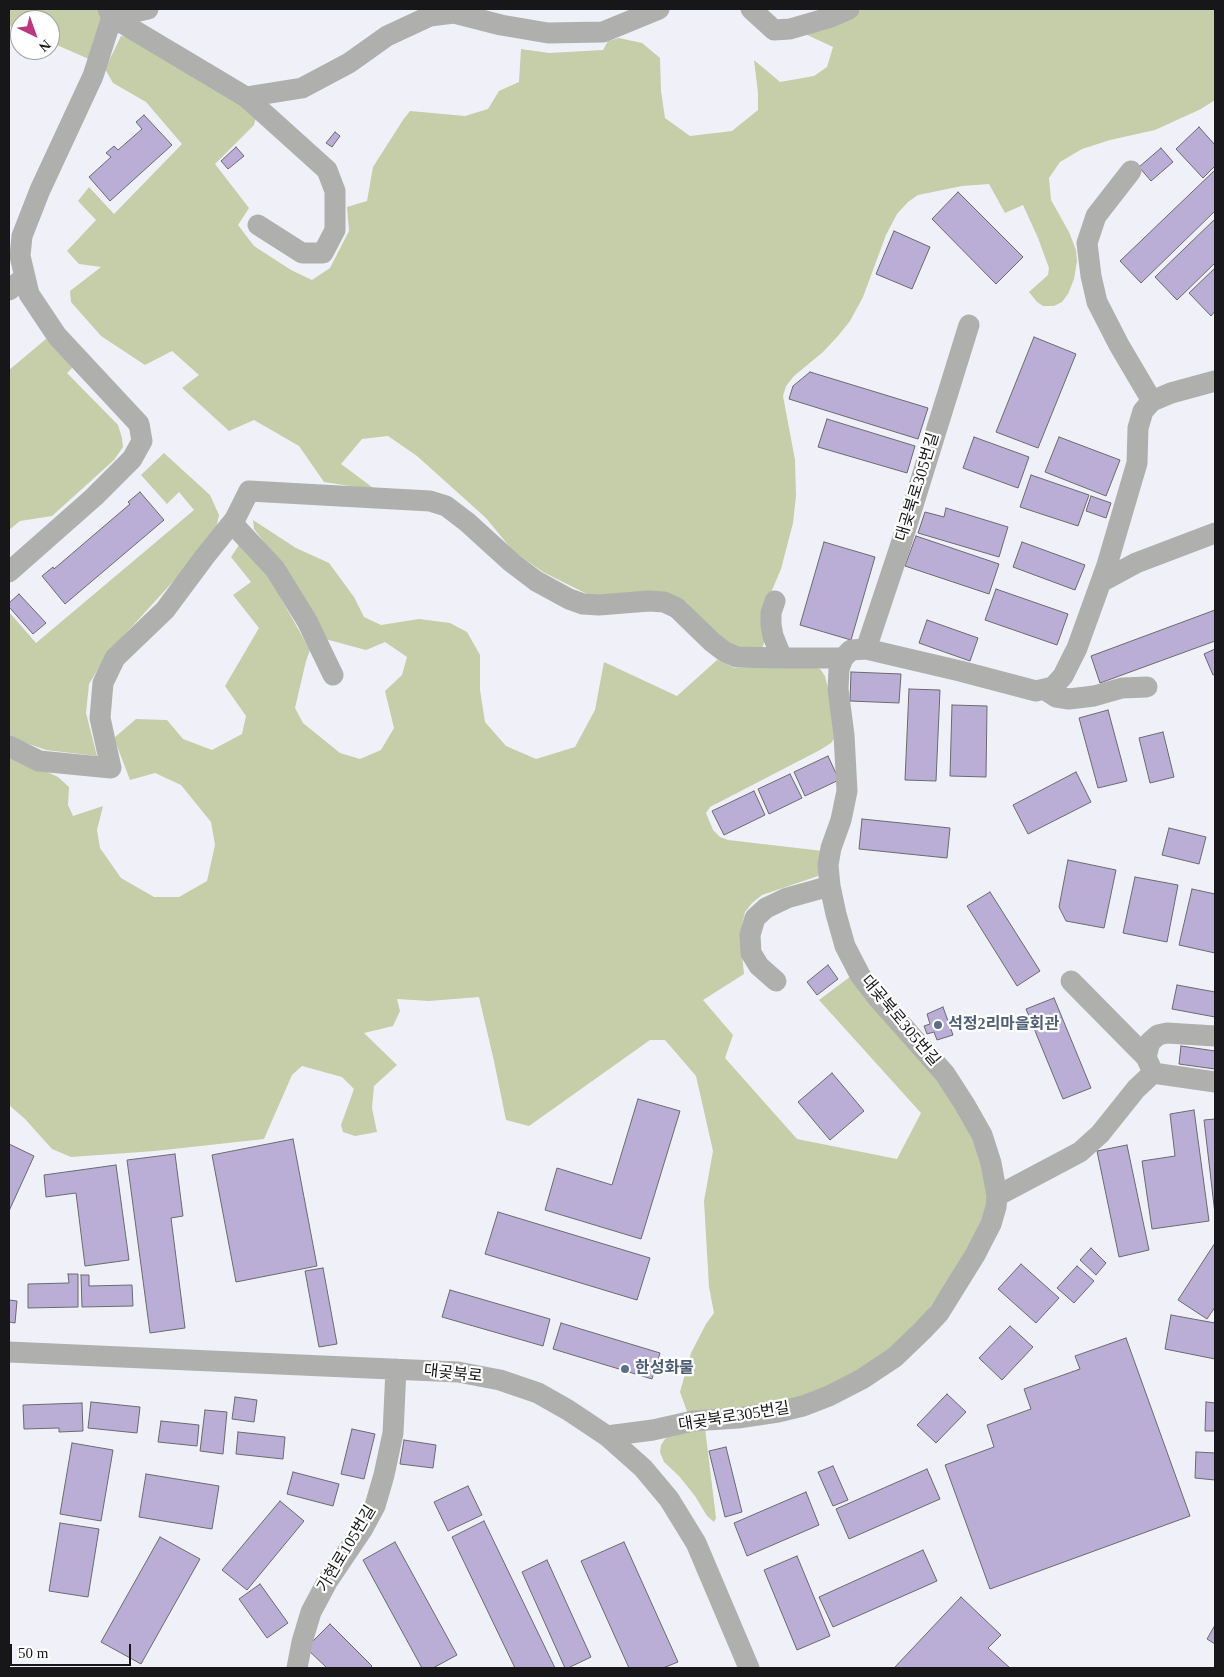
<!DOCTYPE html>
<meta charset="utf-8">
<style>
body{margin:0}
#map{position:relative;width:1224px;height:1677px;overflow:hidden;background:#f0f1f8;font-family:"Times New Roman",serif}
canvas{display:block}
.frame{position:absolute;inset:0;border:10px solid #171719;pointer-events:none}
.north{position:absolute;left:10px;top:10px;width:50px;height:50px;box-sizing:border-box;background:#fff;border:1px solid #a2a2a3;border-radius:50%;rotate:138deg;font-size:14px;font-weight:700;line-height:20px;text-align:center;color:#171719}
.north::after{content:'';display:block;margin:auto;width:18px;height:22px;background:#bb387f;clip-path:polygon(50% 0,100% 100%,50% 72%,0 100%)}
.scale{position:absolute;left:10px;top:1644px;width:121px;height:22px;box-sizing:border-box;border:2px solid #171719;border-top:0;padding-left:6px;font-size:15px;line-height:18px;white-space:nowrap;color:#171719;-webkit-text-stroke:4px #fff;paint-order:stroke}
</style>
<div id="map">
<canvas width="1224" height="1677"></canvas>
<div class="frame"></div>
<div class="north">N</div>
<div class="scale">50 m</div>
</div>
<script>
const c = document.querySelector('canvas').getContext('2d');
c.lineJoin = 'round';
function paint(path, color) { c.fillStyle = color; c.fill(path, 'evenodd'); }
const poly = rows => new Path2D(rows.map(r => 'M' + r).join(''));
function trace(path, color, width, dash) { c.strokeStyle = color; c.lineWidth = width; c.lineCap = dash ? 'butt' : 'round'; c.setLineDash(dash || []); c.stroke(path); }
function write(font, color, halo, rows, align = 'center') {
  c.font = font + ' "Times New Roman","Noto Sans KR",serif'; c.lineWidth = 4.5; c.setLineDash([]); c.textBaseline = 'middle'; c.strokeStyle = halo; c.fillStyle = color; for (const [text, x, y, turn = 0] of rows) {
    c.save(); c.translate(x, y); c.rotate((+turn || 0) * Math.PI / 180); c.textAlign = isNaN(turn) ? turn : align; if (halo) c.strokeText(text, 0, 0); c.fillText(text, 0, 0); c.restore();
  }
}
paint(poly([
 [9,9,105,9,91,60,50,42,50,20,20,20,20,29,9,26],
 [862,9,1215,9,1215,100,1201,109,1155,130,1110,140,1082,149,1060,162,1049,178,1051,200,1069,232,1076,250,1077,261,1074,279,1068,294,1062,302,1054,306,1043,306,1037,302,1029,292,1048,275,1049,268,1038,238,1023,205,1005,213,989,184,962,186,918,195,908,202,897,214,886,235,863,297,850,321,838,336,823,352,794,376,786,386,783,396,795,460,796,496,793,523,781,569,767,602,765,640,762,649,747,649,725,643,707,625,686,602,665,593,595,598,543,572,513,551,486,518,417,456,388,436,362,439,341,464,376,490,324,482,299,446,254,420,229,431,182,388,199,375,172,351,145,365,101,336,71,302,70,291,101,267,79,264,67,251,96,220,78,201,89,187,114,214,182,144,146,102,113,83,105,69,121,36,137,39,257,113,254,125,215,164,249,208,238,225,254,246,291,270,312,280,330,268,349,231,347,207,367,201,373,167,403,120,410,111,465,116,488,109,499,91,519,82,521,49,549,53,603,50,608,41,619,38,642,43,660,58,661,91,665,118,690,136,732,131,758,110,758,93,754,60,780,82,814,76,827,67,833,47,803,33,840,23],
 [46,339,74,366,67,373,118,425,122,438,123,447,114,460,52,516,20,521,9,530,9,370],
 [164,453,210,495,219,515,216,529,189,564,108,653,89,684,86,713,97,756,46,750,9,737,9,612,36,643,194,510,179,492,167,504,141,475],
 [253,520,296,548,329,563,354,597,364,617,381,625,419,619,450,623,467,632,480,655,480,690,485,722,506,746,536,759,575,747,595,710,604,662,677,696,717,660,735,668,803,664,820,669,825,676,831,701,836,736,831,743,820,750,710,807,706,813,713,830,720,837,728,840,823,851,821,875,762,895,752,903,745,912,742,925,741,944,744,974,703,1000,733,1035,725,1058,797,1139,897,1159,921,1113,819,1000,851,976,917,1050,969,1123,990,1184,984,1228,913,1332,853,1375,795,1401,688,1414,680,1392,691,1353,706,1324,714,1313,709,1287,704,1201,713,1151,696,1076,665,1040,650,1040,529,1126,506,1120,494,1061,479,997,429,1001,397,999,400,1011,393,1026,364,1033,397,1065,374,1086,372,1108,377,1132,355,1136,343,1132,341,1125,354,1089,342,1077,302,1066,292,1075,264,1139,155,1151,71,1157,52,1149,25,1119,9,1105,9,754,58,777,69,787,68,805,73,816,103,806,97,830,100,848,121,878,154,897,179,897,207,881,215,845,211,822,181,785,155,773,130,780,114,738,136,719,167,720,183,739,212,750,242,734,246,716,225,686,259,628,233,595,251,582,231,557,239,545,262,565,310,650,306,661,295,708,303,723,340,753,360,759,381,750,394,728,385,691,402,675,407,657,385,642,366,650,325,639,288,573,254,529],
 [705,1428,716,1518,714,1522,707,1516,695,1496,679,1476,664,1462,660,1452,661,1445,665,1439,672,1434]
]), '#c5cda9');
const building = poly([
 [144,115,172,145,110,201,89,177,111,157,106,153,114,146,118,150,142,129,136,122,144,115],
 [1199,127,1215,145,1215,166,1203,178,1176,149,1199,127],
 [335,132,340,136,332,147,326,143,335,132],
 [236,147,244,156,228,169,221,161,236,147],
 [1161,148,1173,162,1151,181,1139,167,1161,148],
 [1215,170,1215,211,1141,283,1120,261,1215,170],
 [958,192,1023,257,996,284,932,219,958,192],
 [1215,219,1215,263,1177,300,1155,277,1215,219],
 [894,231,930,247,912,289,876,274,894,231],
 [1215,268,1215,311,1211,316,1189,293,1215,268],
 [1034,337,1076,354,1038,448,996,432,1034,337],
 [810,372,928,408,918,439,789,399,793,386,810,372],
 [827,419,915,446,907,473,818,447,827,419],
 [974,437,1029,457,1018,488,963,468,974,437],
 [1059,437,1120,460,1106,496,1045,472,1059,437],
 [1031,475,1089,495,1078,526,1020,507,1031,475],
 [140,492,164,520,65,604,42,576,53,567,54,569,130,504,128,502,140,492],
 [1091,496,1111,503,1106,518,1086,511,1091,496],
 [946,508,1008,527,999,557,918,533,925,512,944,517,946,508],
 [916,536,999,564,989,594,905,566,916,536],
 [824,542,875,557,851,640,800,625,824,542],
 [1022,542,1085,565,1075,590,1013,567,1022,542],
 [996,589,1068,614,1057,645,985,620,996,589],
 [19,594,46,623,33,634,9,607,9,603,19,594],
 [1215,610,1215,641,1100,683,1091,656,1215,610],
 [927,620,978,638,970,661,919,643,927,620],
 [1215,649,1215,674,1213,675,1204,654,1215,649],
 [851,672,901,674,899,703,850,701,851,672],
 [909,689,940,690,936,781,905,780,909,689],
 [952,705,987,706,986,777,950,776,952,705],
 [1108,710,1127,781,1098,788,1079,718,1108,710],
 [1163,732,1174,777,1150,783,1139,738,1163,732],
 [828,756,839,780,805,796,794,772,828,756],
 [1076,772,1091,802,1028,834,1013,805,1076,772],
 [790,774,802,798,769,814,758,789,790,774],
 [754,791,765,815,724,835,712,811,754,791],
 [862,819,950,828,947,858,859,849,862,819],
 [1169,828,1206,837,1199,864,1162,855,1169,828],
 [1068,860,1116,870,1104,928,1066,921,1059,907,1068,860],
 [1135,877,1178,885,1167,942,1123,933,1135,877],
 [1192,889,1215,894,1215,953,1179,945,1192,889],
 [990,892,1040,971,1017,986,967,906,990,892],
 [828,965,838,979,817,995,807,982,828,965],
 [1177,985,1215,992,1215,1017,1172,1009,1177,985],
 [1054,998,1091,1088,1063,1099,1026,1009,1054,998],
 [943,1007,953,1035,937,1040,934,1032,927,1034,924,1026,930,1024,927,1014,943,1007],
 [1181,1046,1215,1051,1215,1069,1179,1064,1181,1046],
 [832,1073,864,1111,830,1140,798,1102,832,1073],
 [638,1099,680,1111,641,1239,545,1210,557,1168,612,1185,638,1099],
 [1194,1110,1209,1221,1152,1229,1142,1161,1175,1156,1170,1114,1194,1110],
 [1215,1119,1215,1214,1204,1120,1215,1119],
 [293,1139,317,1266,236,1282,212,1155,293,1139],
 [9,1144,34,1156,9,1211,9,1144],
 [1127,1145,1149,1250,1119,1257,1097,1151,1127,1145],
 [175,1154,183,1216,171,1218,185,1328,150,1333,127,1160,175,1154],
 [116,1165,129,1260,85,1266,76,1193,46,1197,44,1175,116,1165],
 [498,1212,650,1258,637,1300,485,1254,498,1212],
 [1215,1243,1215,1307,1207,1319,1178,1300,1215,1243],
 [1091,1248,1106,1263,1096,1275,1080,1260,1091,1248],
 [1021,1264,1059,1298,1036,1323,998,1289,1021,1264],
 [1077,1266,1094,1281,1074,1303,1057,1288,1077,1266],
 [323,1268,337,1344,319,1347,305,1271,323,1268],
 [68,1274,78,1274,78,1307,28,1308,28,1284,69,1283,68,1274],
 [81,1275,89,1275,89,1286,132,1285,133,1306,82,1307,81,1275],
 [450,1290,550,1319,543,1346,442,1317,450,1290],
 [9,1300,17,1301,15,1323,9,1322,9,1300],
 [1171,1315,1215,1323,1215,1359,1165,1349,1171,1315],
 [561,1323,660,1353,652,1379,553,1349,561,1323],
 [1010,1326,1033,1347,1002,1380,979,1358,1010,1326],
 [1126,1338,1190,1516,990,1589,945,1465,994,1447,987,1425,1031,1409,1024,1389,1080,1369,1075,1356,1126,1338],
 [947,1394,966,1412,936,1443,917,1425,947,1394],
 [235,1397,257,1400,254,1422,232,1419,235,1397],
 [91,1402,140,1407,137,1433,88,1428,91,1402],
 [1206,1402,1215,1403,1215,1431,1205,1431,1206,1402],
 [82,1403,83,1431,59,1432,59,1428,24,1429,23,1405,82,1403],
 [205,1410,227,1412,223,1454,200,1451,205,1410],
 [161,1421,199,1425,197,1446,158,1442,161,1421],
 [352,1429,375,1434,364,1479,341,1474,352,1429],
 [238,1432,285,1437,283,1459,236,1454,238,1432],
 [404,1440,436,1445,433,1468,400,1464,404,1440],
 [72,1443,113,1450,101,1521,60,1514,72,1443],
 [726,1447,742,1512,725,1517,709,1451,726,1447],
 [1196,1452,1215,1453,1215,1480,1195,1478,1196,1452],
 [833,1466,848,1500,833,1506,818,1472,833,1466],
 [927,1469,940,1499,849,1539,836,1509,927,1469],
 [293,1472,339,1484,333,1506,287,1494,293,1472],
 [146,1474,219,1486,212,1529,139,1517,146,1474],
 [468,1486,482,1515,448,1531,434,1502,468,1486],
 [806,1492,819,1525,747,1556,734,1523,806,1492],
 [280,1501,304,1521,247,1590,222,1570,280,1501],
 [484,1521,555,1668,515,1668,452,1537,484,1521],
 [60,1523,99,1529,88,1597,49,1591,60,1523],
 [160,1537,200,1559,141,1664,101,1642,160,1537],
 [395,1542,457,1655,433,1668,422,1668,363,1560,395,1542],
 [624,1542,678,1662,663,1668,629,1668,581,1561,624,1542],
 [923,1550,937,1581,833,1627,819,1597,923,1550],
 [797,1556,830,1636,797,1650,764,1570,797,1556],
 [547,1560,591,1657,568,1668,565,1668,522,1572,547,1560],
 [260,1584,288,1623,267,1638,239,1599,260,1584],
 [961,1597,1001,1635,988,1648,1010,1668,894,1668,961,1597],
 [330,1624,372,1666,370,1668,327,1668,306,1648,330,1624],
 [1215,1625,1215,1644,1207,1639,1215,1625]
]);
paint(building, '#baaed6');
trace(building, '#6b696f', 1);
trace(poly([
 [751,9,774,30,790,29,828,18,849,9],
 [112,17,246,97,327,170,335,191,335,230,323,253,302,253,258,225],
 [112,17,148,9],
 [246,97,302,88,349,63,387,36,430,16,454,13,501,25,548,33,603,32,659,9],
 [1131,171,1096,216,1087,243,1091,276,1097,302,1119,345,1152,401],
 [9,290,25,277],
 [232,523,275,569,307,621,333,675],
 [9,572,94,497,132,459,142,441,139,424,57,336,29,294,20,256,22,236,40,190,93,76,112,17,108,9],
 [1101,582,1136,563,1215,533],
 [775,601,771,613,771,625,773,636,782,658,843,658],
 [866,649,901,544,969,325],
 [1044,689,1056,697,1069,699,1094,696,1122,688,1147,687],
 [9,746,39,761,111,768,100,718,103,683,115,658,165,610,206,555,235,519,249,491,430,501,446,506,467,522,511,562,536,581,569,599,583,604,599,605,649,601,664,602,677,608,712,642,725,652,737,657,782,658],
 [776,981,759,966,751,953,750,935,755,918,766,908,787,898,830,886],
 [1071,981,1146,1057],
 [1151,1068,1146,1057,1150,1042,1158,1035,1167,1033,1215,1036],
 [997,1196,1080,1152,1100,1134,1136,1089,1153,1073,1215,1082],
 [9,1352,458,1372,500,1380,538,1393,568,1410,607,1436,643,1468,669,1499,696,1543,749,1668],
 [607,1436,653,1430,693,1421,738,1418,778,1412,803,1406,829,1396,862,1379,895,1357,922,1331,939,1313,975,1255,991,1224,996,1207,997,1196,991,1163,982,1135,965,1105,945,1074,876,996,860,975,845,946,836,914,830,886,828,865,831,848,841,820,847,791,844,735,838,689,839,669,843,658,851,650,866,649,960,671,1036,691,1053,687,1063,676,1077,648,1107,565,1137,463,1138,428,1143,411,1152,401,1171,393,1215,381],
 [297,1668,302,1642,311,1612,327,1582,362,1530,375,1506,384,1475,393,1433,396,1369]
]), '#afb0ae', 21);
for (const [x, y, r, color] of [
 [938,1025,5,"#5c6f8a"],
 [625,1369,5,"#5c6f8a"]
]) { const dot = new Path2D(); dot.arc(x, y, r, 0, 2 * Math.PI); c.fillStyle = color; c.fill(dot); trace(dot, '#fff', 2); }
write('16px', '#171719', '#fff', [
 ["대곶북로305번길",918,487,-73],
 ["대곶북로305번길",900,1021,50],
 ["대곶북로",453,1374,6],
 ["대곶북로305번길",734,1417,-9],
 ["가현로105번길",347,1549,-59]
]);
write('bold 16px', '#4e5e75', '#fff', [
 ["석정2리마을회관",948,1025],
 ["한성화물",635,1369]
], 'left');
</script>
